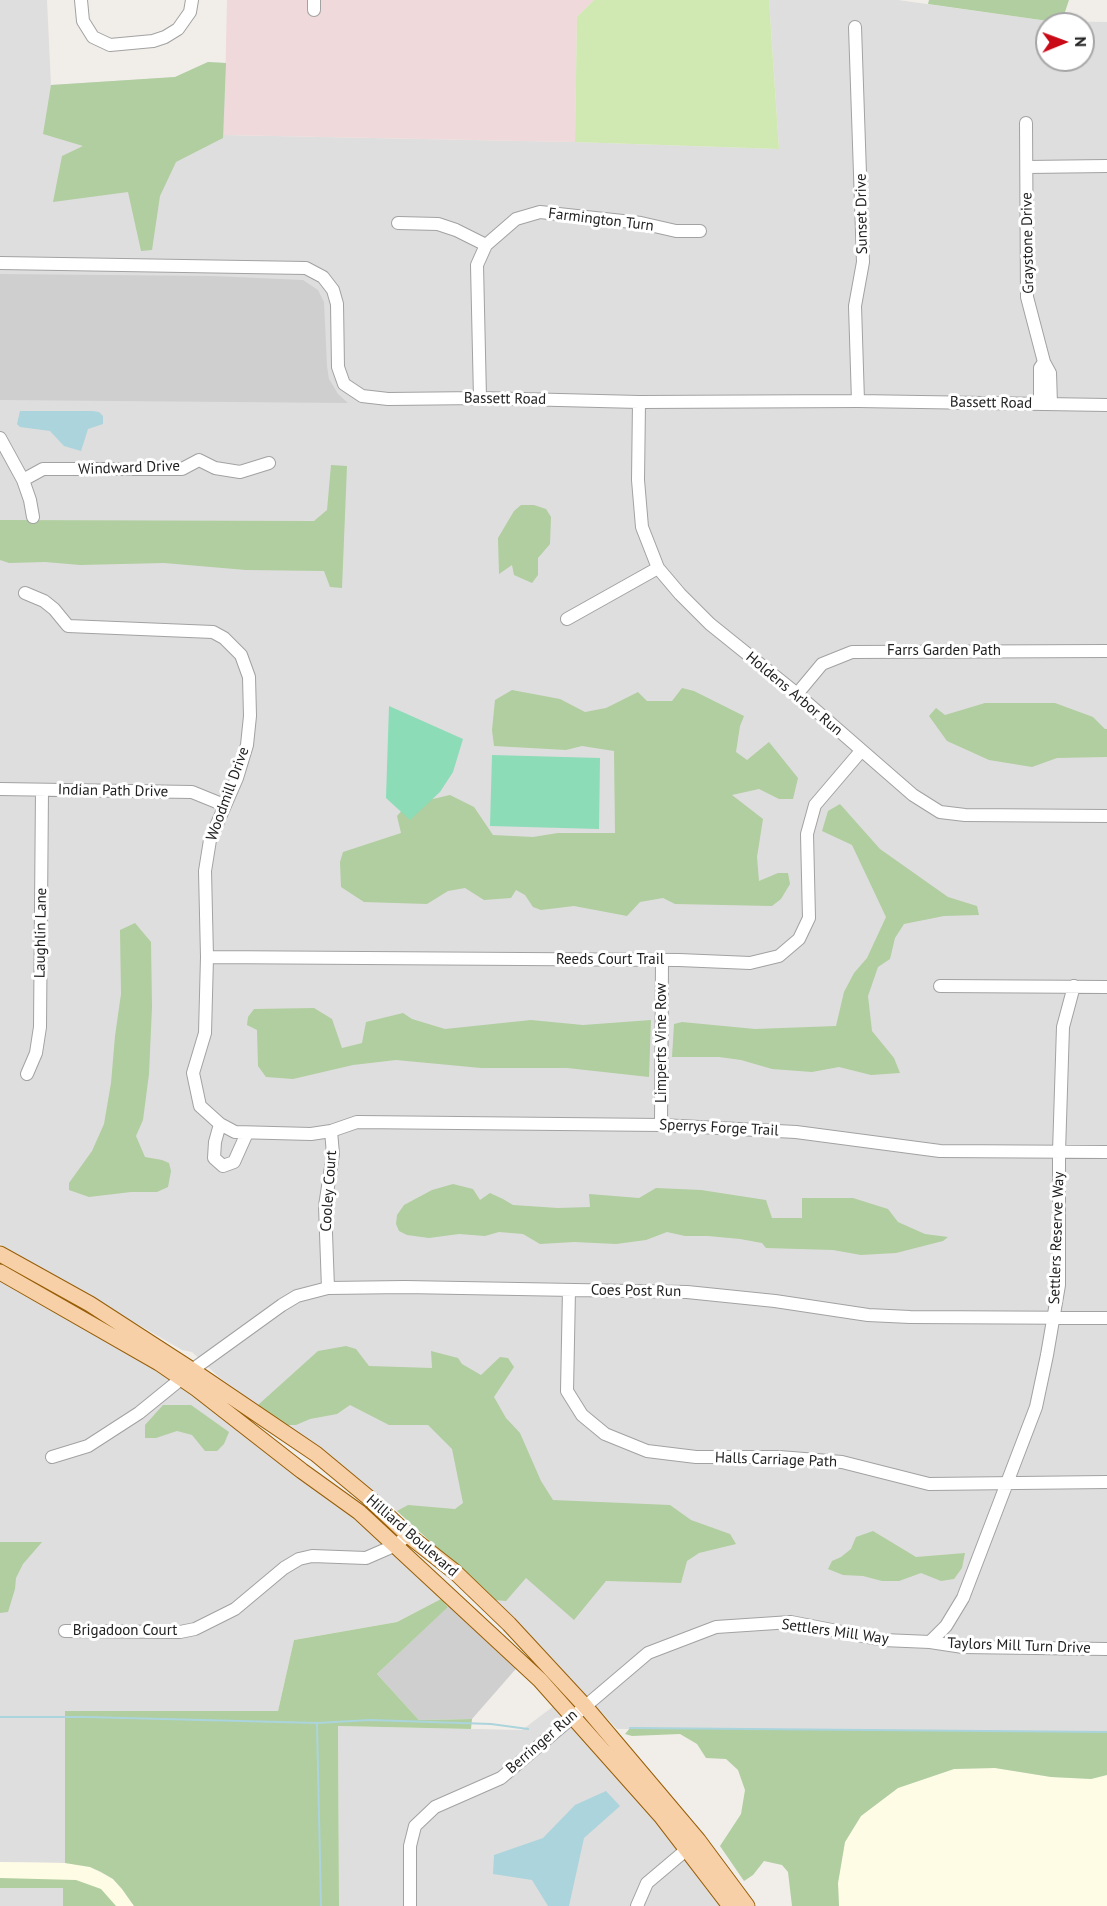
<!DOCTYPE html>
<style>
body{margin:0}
#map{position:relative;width:1107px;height:1906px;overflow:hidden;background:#f1eee9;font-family:"PT Sans",sans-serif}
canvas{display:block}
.north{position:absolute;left:1035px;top:12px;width:60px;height:60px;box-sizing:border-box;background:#fff;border:2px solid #a6a6a6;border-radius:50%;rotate:89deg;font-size:16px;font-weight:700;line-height:24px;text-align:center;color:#212121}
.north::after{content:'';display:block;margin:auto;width:21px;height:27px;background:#c90a16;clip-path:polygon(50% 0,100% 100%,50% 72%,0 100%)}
</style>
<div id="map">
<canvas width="1107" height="1906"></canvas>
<div class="north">N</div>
</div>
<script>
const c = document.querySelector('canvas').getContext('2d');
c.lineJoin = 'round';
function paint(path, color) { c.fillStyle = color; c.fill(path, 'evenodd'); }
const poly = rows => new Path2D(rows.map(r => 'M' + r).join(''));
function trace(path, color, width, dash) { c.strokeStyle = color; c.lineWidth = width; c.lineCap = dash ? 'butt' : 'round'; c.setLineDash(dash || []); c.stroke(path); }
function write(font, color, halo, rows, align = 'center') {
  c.font = font + ' "PT Sans",sans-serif'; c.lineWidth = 6; c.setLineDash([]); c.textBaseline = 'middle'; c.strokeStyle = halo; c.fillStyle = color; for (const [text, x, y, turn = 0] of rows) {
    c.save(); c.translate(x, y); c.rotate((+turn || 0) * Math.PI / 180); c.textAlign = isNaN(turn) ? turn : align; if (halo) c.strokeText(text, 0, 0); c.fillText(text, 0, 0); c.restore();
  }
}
paint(poly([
 [0,0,47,0,51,85,175,77,208,62,226,63,225,135,575,142,779,149,769,0,898,0,1048,21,1107,22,1107,1732,617,1729,538,1643,453,1560,397,1511,309,1441,220,1378,192,1352,182,1350,0,1244],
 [1047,24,1083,24,1083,60,1047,60],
 [0,1272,197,1389,449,1595,397,1622,294,1640,278,1711,65,1711,65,1863,0,1862],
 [559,1702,730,1906,339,1906,338,1726,522,1730],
 [0,1888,63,1888,63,1906,0,1906]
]), '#dfdede');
paint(poly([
 [227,0,594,0,577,17,575,142,224,135]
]), '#f0d9da');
paint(poly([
 [995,1768,1051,1777,1091,1779,1107,1775,1107,1906,839,1906,838,1883,845,1842,861,1816,898,1788,954,1769],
 [0,1862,65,1863,90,1867,113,1879,122,1889,134,1906,63,1906,63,1888,0,1888]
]), '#fefce5');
paint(poly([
 [0,274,212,276,303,280,318,290,324,302,327,366,329,379,338,394,348,403,0,400],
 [455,1600,521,1663,472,1719,419,1720,377,1674]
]), '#cfcfcf');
paint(poly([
 [594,0,769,0,779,149,575,142,577,17]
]), '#d0e8b2');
paint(poly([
 [929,0,1069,0,1062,21,1048,21,928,4],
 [208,62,226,63,223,138,176,162,160,196,152,250,141,251,128,192,53,202,62,156,83,146,43,134,51,85,175,77],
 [331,465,347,466,342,588,330,587,324,571,246,570,164,563,80,565,45,562,9,563,0,560,0,520,314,521,327,510],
 [521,505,534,505,546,509,551,517,550,544,538,558,538,575,532,583,514,575,512,565,499,574,498,538,514,511],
 [682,688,694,691,744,716,740,726,736,752,747,760,769,742,798,778,793,799,779,799,759,789,732,795,763,819,757,857,759,881,778,873,788,873,790,884,781,899,772,906,675,904,663,898,640,902,627,916,574,906,541,910,533,907,525,895,516,890,511,898,484,900,465,888,448,891,427,904,364,902,341,887,340,862,343,852,401,833,397,816,407,805,450,795,474,807,493,835,533,837,558,833,615,833,614,751,582,746,566,750,494,746,492,730,495,700,512,690,560,699,585,712,606,708,638,692,647,701,672,701],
 [985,703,1055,703,1093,717,1105,729,1107,729,1107,757,1057,758,1032,767,989,760,947,741,929,716,936,708,945,715],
 [840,804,880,849,948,897,977,906,979,915,944,916,904,924,895,938,890,959,878,967,868,996,872,1031,894,1058,900,1073,871,1075,839,1067,812,1072,772,1069,741,1060,719,1057,672,1057,674,1024,682,1022,755,1029,836,1026,844,992,854,973,867,958,886,917,852,845,822,831,828,811],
 [135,923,151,942,152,1007,149,1074,143,1120,136,1136,145,1157,162,1160,169,1163,171,1171,168,1187,157,1192,131,1192,89,1197,69,1190,69,1183,92,1151,104,1124,111,1083,115,1036,121,994,120,930],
 [314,1008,332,1019,342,1048,362,1043,366,1022,403,1013,412,1019,445,1029,531,1020,583,1025,651,1020,649,1077,567,1068,481,1068,396,1060,353,1065,293,1079,266,1077,258,1066,257,1030,247,1025,248,1017,254,1009],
 [453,1184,473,1189,480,1200,490,1193,503,1199,513,1205,558,1208,590,1207,589,1194,639,1198,656,1188,701,1190,766,1200,772,1218,802,1218,802,1198,853,1198,888,1209,898,1222,925,1234,948,1237,943,1241,896,1253,861,1255,833,1250,766,1248,762,1243,740,1239,708,1236,685,1236,667,1232,646,1240,616,1244,574,1242,540,1244,523,1234,499,1232,485,1236,459,1234,429,1238,407,1235,399,1231,396,1224,397,1215,404,1205,432,1190],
 [346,1346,356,1349,369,1366,432,1368,431,1351,458,1358,462,1364,481,1375,500,1357,508,1358,514,1367,494,1397,506,1418,520,1433,541,1481,553,1500,670,1505,691,1520,730,1534,736,1544,699,1553,687,1561,681,1583,606,1581,574,1620,526,1578,506,1601,494,1600,397,1511,408,1505,455,1509,463,1503,452,1449,428,1425,389,1425,350,1405,337,1414,310,1419,296,1425,287,1425,258,1405,318,1351],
 [163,1405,191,1405,229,1432,224,1444,217,1451,205,1451,192,1435,177,1431,156,1438,145,1438,145,1425],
 [873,1531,916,1557,965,1553,962,1568,954,1579,941,1581,921,1573,899,1581,882,1581,863,1576,843,1575,828,1569,832,1561,841,1557,851,1549,856,1537],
 [0,1542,42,1542,23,1564,16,1578,15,1589,8,1612,0,1613],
 [441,1599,448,1607,377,1674,419,1720,472,1719,471,1729,338,1726,339,1906,134,1906,122,1889,113,1879,101,1872,90,1867,65,1863,65,1711,278,1711,294,1640,397,1622],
 [630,1728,1107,1732,1107,1775,1091,1779,1051,1777,995,1768,954,1769,898,1788,861,1816,845,1842,838,1883,839,1906,792,1906,788,1872,782,1865,764,1861,753,1875,744,1881,720,1846,741,1814,745,1790,738,1770,726,1759,706,1758,697,1744,680,1734,632,1736,625,1734],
 [0,1878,76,1880,101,1889,116,1906,63,1906,63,1888,0,1888]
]), '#b0ce9f');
paint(poly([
 [389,706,463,739,453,772,440,792,410,820,386,798],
 [492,755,600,758,599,829,490,826]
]), '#8bdcb7');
paint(poly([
 [20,411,92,411,99,412,103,416,103,424,88,429,81,451,64,446,50,431,20,427,17,424],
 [606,1791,620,1806,584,1838,569,1906,548,1906,532,1880,493,1874,494,1855,543,1838,575,1805]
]), '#abd4dc');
trace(poly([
 [0,1717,86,1717,317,1723,370,1720,491,1724,528,1729],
 [317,1723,321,1906],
 [630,1728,1107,1732]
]), '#abd4dc', 2);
const minor = poly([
 [81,0,83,21,93,37,110,45,153,41,165,37,178,29,190,12,192,0],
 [314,0,314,10],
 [855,27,863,262,855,306,858,401],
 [1026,123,1027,297,1044,362,1050,373,1051,404],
 [1027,167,1107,166],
 [398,223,438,224,456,230,486,245],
 [0,263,306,268,323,277,333,290,337,304,338,367,344,384,362,396,388,399,480,398,639,402,858,401,1107,405],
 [480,398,477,265,486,245,516,219,540,212,641,223,676,231,700,231],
 [639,402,638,480,642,527,658,568,680,594,710,624,797,694,913,795,940,812,965,815,1107,816],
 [1040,404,1040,368,1044,362],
 [0,438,23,480,30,500,33,517],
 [23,480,43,469,182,469,199,460,215,468,240,472,269,463],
 [25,593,44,601,54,609,68,626,213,632,224,638,241,655,249,677,250,716,247,745,237,778,210,840,205,871,207,957,205,1033,193,1073,200,1106,220,1124,235,1132,311,1134,331,1131,357,1122,661,1125,796,1132,940,1151,1107,1152],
 [567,619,658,568],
 [797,694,822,664,852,652,1107,651],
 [0,789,192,792,224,805],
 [207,957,679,960,750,963,779,956,799,939,809,918,807,834,815,805,861,751],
 [940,986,1107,987],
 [27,1074,36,1053,40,1027,42,790],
 [220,1124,215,1142,214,1158,223,1166,234,1162,247,1133],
 [661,1125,662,961],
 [328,1288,325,1206,333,1154,331,1131],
 [569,1290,567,1391,582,1415,605,1434,647,1451,696,1457,779,1457,842,1462,929,1484,1107,1482],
 [52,1457,88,1446,139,1413,192,1370,282,1305,297,1296,328,1288,405,1287,687,1292,775,1301,868,1315,910,1317,1107,1318],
 [65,1631,180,1632,195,1629,235,1609,284,1568,299,1559,312,1556,366,1558,396,1545,408,1535],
 [930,1642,946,1626,963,1598,1036,1407,1047,1355,1059,1285,1059,1152,1063,1027,1074,986],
 [410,1906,410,1846,415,1826,435,1807,501,1778,648,1653,716,1627,791,1622,883,1640,930,1642,963,1647,1107,1649],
 [637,1906,647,1883,692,1845]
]);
const major = poly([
 [0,1254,90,1304,192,1370,316,1454,369,1498,408,1535,455,1572,509,1624,584,1705,698,1840,747,1906],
 [0,1272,159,1363,197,1389,302,1471,359,1512,540,1680,661,1816,730,1906]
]);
trace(minor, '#a2a2a2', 14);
trace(major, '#975e07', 17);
trace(minor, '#fff', 12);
trace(major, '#f8d0a7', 15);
write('15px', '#212121', '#fff', [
 ["Sunset Drive",862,214,-91],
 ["Farmington Turn",601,220,7],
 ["Graystone Drive",1028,243,-91],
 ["Bassett Road",505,399,1],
 ["Bassett Road",991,403,1],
 ["Windward Drive",129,468,-2],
 ["Farrs Garden Path",944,651],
 ["Holdens Arbor Run",794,694,40],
 ["Indian Path Drive",113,791,1],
 ["Woodmill Drive",228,794,-70],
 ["Laughlin Lane",41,933,-89],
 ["Reeds Court Trail",610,960],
 ["Limperts Vine Row",662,1043,-90],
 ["Sperrys Forge Trail",719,1128,3],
 ["Cooley Court",329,1191,-86],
 ["Settlers Reserve Way",1057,1238,-88],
 ["Coes Post Run",636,1291,1],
 ["Halls Carriage Path",776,1460,2],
 ["Hilliard Boulevard",412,1536,41],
 ["Brigadoon Court",125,1631],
 ["Settlers Mill Way",835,1632,8],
 ["Taylors Mill Turn Drive",1019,1646,2],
 ["Berringer Run",542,1742,-41]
]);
</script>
